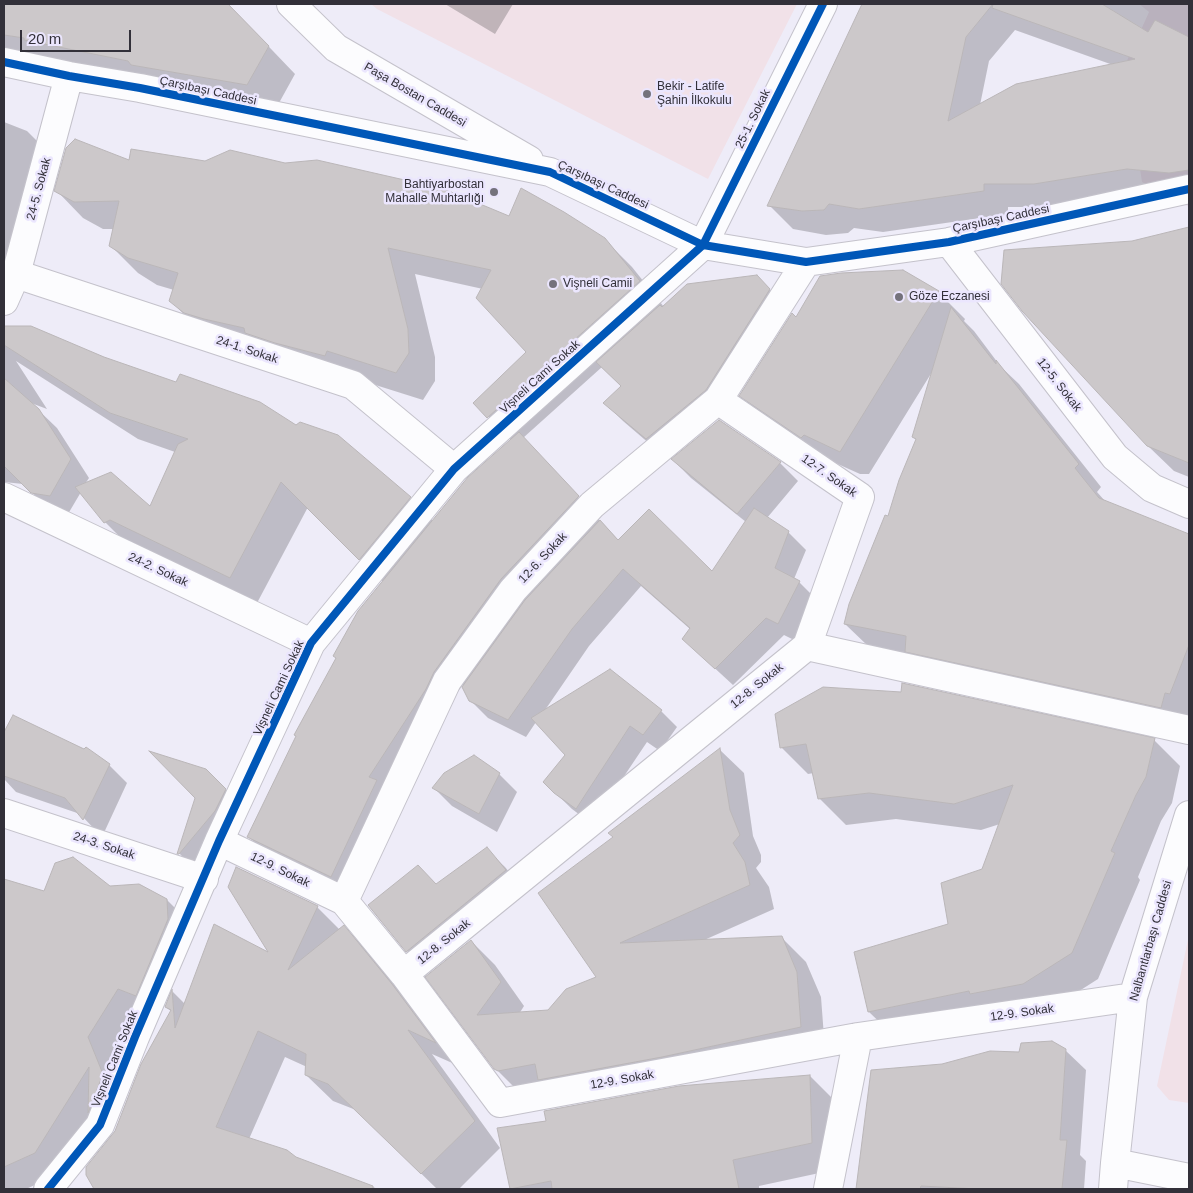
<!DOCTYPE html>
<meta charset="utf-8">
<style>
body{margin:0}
#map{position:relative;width:1193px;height:1193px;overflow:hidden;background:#eeecf8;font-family:Arial,sans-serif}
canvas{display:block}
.frame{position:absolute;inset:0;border:5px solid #323039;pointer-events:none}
.scale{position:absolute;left:20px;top:30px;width:111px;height:22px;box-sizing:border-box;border:2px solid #323039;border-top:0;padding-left:6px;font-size:15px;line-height:18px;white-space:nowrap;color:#323039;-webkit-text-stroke:4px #ebe6fe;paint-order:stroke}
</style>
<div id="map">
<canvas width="1193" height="1193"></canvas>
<div class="frame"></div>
<div class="scale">20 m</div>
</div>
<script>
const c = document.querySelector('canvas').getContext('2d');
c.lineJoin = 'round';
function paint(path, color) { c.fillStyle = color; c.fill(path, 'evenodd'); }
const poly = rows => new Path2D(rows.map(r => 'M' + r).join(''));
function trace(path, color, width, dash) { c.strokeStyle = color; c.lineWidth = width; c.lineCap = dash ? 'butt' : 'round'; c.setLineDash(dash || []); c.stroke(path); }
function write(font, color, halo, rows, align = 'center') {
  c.font = font + ' Arial,sans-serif'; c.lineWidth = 5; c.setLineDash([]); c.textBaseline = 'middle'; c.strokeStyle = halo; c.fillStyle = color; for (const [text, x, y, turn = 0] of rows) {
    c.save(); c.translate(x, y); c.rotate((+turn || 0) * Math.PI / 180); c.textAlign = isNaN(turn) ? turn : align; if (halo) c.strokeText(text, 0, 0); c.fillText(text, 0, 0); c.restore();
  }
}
paint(poly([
 [1139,4,1189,4,1189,207,1142,182,1124,67,1149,12]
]), '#e8deed');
paint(poly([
 [371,4,797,4,708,179,377,9],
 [1189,935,1189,1103,1169,1100,1157,1086]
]), '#f1e1e8');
paint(poly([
 [4,4,228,4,295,74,274,112,4,57],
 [445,4,513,4,495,34],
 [863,4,1189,4,1189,196,1059,207,1008,207,1008,214,883,232,854,228,848,233,826,235,793,229,769,205],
 [1015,30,1113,65,980,105,989,61],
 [4,122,27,131,54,158,13,295,4,317],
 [129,162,510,218,604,239,632,267,664,307,756,276,775,295,665,457,623,421,605,403,622,387,602,367,523,438,619,541,713,573,746,522,691,478,673,460,719,421,780,463,798,481,767,518,788,532,806,550,794,579,799,582,817,600,796,641,784,635,733,685,683,639,690,629,641,586,589,646,543,713,661,711,677,727,660,751,647,742,592,824,572,809,544,782,567,755,536,722,526,737,488,718,470,700,463,685,456,694,353,899,271,859,249,837,383,582,308,507,257,603,132,549,105,522,81,492,68,514,51,511,23,484,4,482,4,401,10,397,4,393,4,327,31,327,410,498,433,521,511,440,475,403,527,352,483,289,415,274,435,357,435,381,423,400,198,329,171,301,174,290,157,285,138,273,111,246,115,229,103,229,83,218,56,190],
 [16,361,138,439,175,452,150,508,85,484,89,478,57,428,31,403,47,409],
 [1189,228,1189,477,1174,471,1148,446,1132,242],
 [938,292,965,319,964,321,974,331,1001,367,1019,384,1101,487,1097,492,1105,501,1189,536,1189,716,1187,715,1184,730,929,674,909,654,868,646,845,624,889,517,917,440,913,437,932,372,869,474,860,474,831,461,829,464,768,422,741,395,797,319],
 [776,715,1154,740,1180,766,1172,803,1161,821,1138,877,1140,880,1098,979,1051,1009,896,1038,869,1012,949,925,983,870,1000,824,981,830,896,819,846,825,820,799,814,773,808,774,781,747],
 [14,716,109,765,127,783,102,837,80,814,16,792,4,779,4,734],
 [720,750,744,773,753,836,761,855,761,862,756,868,769,887,774,909,702,941,782,938,806,962,821,997,825,1050,520,1093,495,1068,427,977,471,941,495,965,524,1006,519,1014,548,1011,598,978,614,837],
 [206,770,243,808,197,872,179,853],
 [499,774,517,792,497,832,452,806,434,788],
 [486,849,505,867,523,889,425,969,407,951,370,906,437,885],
 [4,881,45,892,109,887,167,900,189,922,141,1011,109,1060,125,1097,57,1175,26,1189,4,1189],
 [317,907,340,930,344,927,370,953,418,1011,459,1066,432,1054,500,1148,459,1189,437,1189,356,1110,333,1101,306,1075,307,1067,285,1057,249,1139,296,1158,378,1189,95,1189,87,1175,116,1132,172,1012,166,1007,173,992,185,1004,271,955],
 [1065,1050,1086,1070,1080,1155,1086,1161,1084,1189,857,1189,872,1071,942,1065,1020,1053],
 [810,1076,836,1102,838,1169,759,1186,759,1189,511,1189,498,1129]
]), '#0003');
const building = poly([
 [4,4,228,4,269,46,247,85,131,65,128,61,24,40,24,38,4,35,4,4],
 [862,4,1102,4,1148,32,1155,20,1189,37,1189,170,1169,173,1127,169,1034,184,984,184,984,191,859,209,829,204,824,210,802,211,767,206,862,4],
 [993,4,992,8,1135,59,1016,84,948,121,966,37,993,4],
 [75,139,129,160,131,149,205,161,230,150,285,163,317,160,444,189,509,216,521,188,564,212,605,238,640,281,487,418,473,403,526,352,476,298,491,270,388,248,408,329,409,353,396,373,327,351,325,356,275,343,245,333,244,328,204,319,184,313,169,301,178,273,128,258,109,246,119,201,74,202,54,191,66,148,75,139],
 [1189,227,1189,463,1147,446,1022,311,1001,284,1004,250,1132,241,1189,227],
 [903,270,939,291,840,452,804,435,801,438,739,396,792,313,796,317,820,276,841,273,903,270],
 [757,275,770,289,706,390,646,439,603,403,621,386,596,362,660,305,662,307,687,284,757,275],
 [951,307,996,364,996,360,1079,464,1075,468,1099,498,1189,534,1189,645,1170,694,1165,693,1161,708,905,652,906,636,844,624,849,604,885,515,888,516,899,480,916,439,912,437,951,307],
 [4,326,31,326,104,357,176,382,180,374,260,402,296,425,300,422,338,435,411,497,359,560,281,482,230,578,110,520,104,523,75,487,111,472,150,506,178,444,188,439,110,413,4,345,4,326],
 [4,378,39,409,71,459,50,496,31,493,4,466,4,378],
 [719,420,781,462,737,514,671,459,719,420],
 [519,432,579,496,501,579,434,672,426,689,369,777,377,780,331,877,247,837,296,736,294,735,336,658,333,656,358,611,468,477,519,432],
 [754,508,789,531,775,568,800,581,778,624,766,618,715,669,682,639,690,628,623,569,572,629,508,720,469,701,462,687,525,600,600,520,618,540,649,509,712,571,754,508],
 [610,669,662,710,643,735,630,726,576,809,554,793,543,782,565,755,531,718,610,669],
 [902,683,1155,738,1146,777,1136,795,1111,851,1115,853,1072,953,1023,984,970,994,969,991,868,1012,854,952,948,924,941,883,982,869,1013,785,954,804,869,793,818,799,806,744,780,748,775,714,823,687,901,692,902,683],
 [13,715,84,749,86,747,110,764,83,820,65,798,4,776,4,732,13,715],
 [720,748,730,810,740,835,733,843,745,862,750,885,620,943,782,936,797,972,801,1027,662,1057,538,1080,535,1064,498,1071,494,1069,425,977,471,940,501,982,477,1015,548,1010,566,989,596,977,538,893,613,837,608,833,720,748],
 [149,751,206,769,226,789,215,811,179,854,177,854,195,798,149,751],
 [474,755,500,773,479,814,432,788,444,773,474,755],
 [487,847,506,870,406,952,368,905,418,865,436,884,487,847],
 [73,857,110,886,139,884,167,899,168,919,136,996,118,989,88,1037,103,1074,88,1113,89,1067,35,1153,4,1167,4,879,44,891,55,863,73,857],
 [236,867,318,906,288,970,344,925,392,984,436,1043,408,1030,475,1121,421,1174,328,1084,305,1075,306,1054,258,1031,216,1127,287,1150,296,1157,373,1186,373,1189,94,1189,86,1175,86,1167,115,1131,141,1064,171,1010,165,1007,172,989,175,1028,214,924,268,952,228,887,236,867],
 [1052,1041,1066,1049,1060,1140,1067,1140,1062,1189,977,1189,921,1186,920,1189,856,1189,871,1070,942,1064,990,1051,1019,1052,1021,1043,1052,1041],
 [810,1075,812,1143,733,1160,739,1189,552,1189,551,1181,510,1189,497,1128,546,1121,544,1111,679,1086,810,1075]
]);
paint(building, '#ccc8ca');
trace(building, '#bab6b8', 1);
const street = poly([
 [291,4,336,48,529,160],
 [4,62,69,76,140,88,550,172,703,245,806,262,949,242,1189,189],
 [949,242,1115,457,1152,488,1189,504],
 [16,274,353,385,454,469],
 [4,301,16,274,69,76],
 [718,400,860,497,807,646],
 [4,497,311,643],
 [4,813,204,879],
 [219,841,344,901,404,974,500,1103,858,1037,1133,997],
 [344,901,447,681,513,590,592,505,718,400,806,262],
 [404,974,807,646,1189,730],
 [1115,1163,1189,1178],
 [48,1189,100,1125,135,1037,219,841,311,643,454,469,703,245,823,4],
 [828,1189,858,1037],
 [1113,1189,1115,1163,1133,997,1189,815]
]);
trace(street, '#c4c2cb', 30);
trace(street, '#fcfcfe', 28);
trace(poly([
 [4,62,69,76,140,88,550,172,703,245,806,262,949,242,1189,189],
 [48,1189,100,1125,135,1037,219,841,311,643,454,469,703,245,823,4]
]), '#0057b8', 8);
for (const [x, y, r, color] of [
 [647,94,5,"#74727c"],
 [494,192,5,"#74727c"],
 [553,284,5,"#74727c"],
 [899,297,5,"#74727c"]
]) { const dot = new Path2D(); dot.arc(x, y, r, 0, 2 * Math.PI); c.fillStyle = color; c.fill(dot); trace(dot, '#ebe6fe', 2); }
write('12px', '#323039', '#ebe6fe', [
 ["Bekir - Latife",657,87],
 ["Şahin İlkokulu",657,101],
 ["Bahtiyarbostan",484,185,"right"],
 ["Mahalle Muhtarlığı",484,199,"right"],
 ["Vişneli Camii",563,284],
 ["Göze Eczanesi",909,297]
], 'left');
write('12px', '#323039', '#ebe6fe', [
 ["Çarşıbaşı Caddesi",208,91,12],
 ["Paşa Bostan Caddesi",415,95,30],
 ["25-1. Sokak",753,119,-64],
 ["Çarşıbaşı Caddesi",603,185,25],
 ["24-5. Sokak",39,189,-75],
 ["Çarşıbaşı Caddesi",1001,219,-12],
 ["24-1. Sokak",247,350,18],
 ["Vişneli Cami Sokak",540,377,-42],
 ["12-5. Sokak",1059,385,52],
 ["12-7. Sokak",829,476,35],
 ["12-6. Sokak",543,558,-47],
 ["24-2. Sokak",158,570,25],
 ["12-8. Sokak",757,686,-39],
 ["Vişneli Cami Sokak",279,688,-65],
 ["24-3. Sokak",104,846,18],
 ["12-9. Sokak",280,870,26],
 ["Nalbantlarbaşı Caddesi",1151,941,-74],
 ["12-8. Sokak",444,942,-39],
 ["12-9. Sokak",1022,1013,-8],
 ["Vişneli Cami Sokak",115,1059,-68],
 ["12-9. Sokak",622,1080,-10]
]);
</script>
